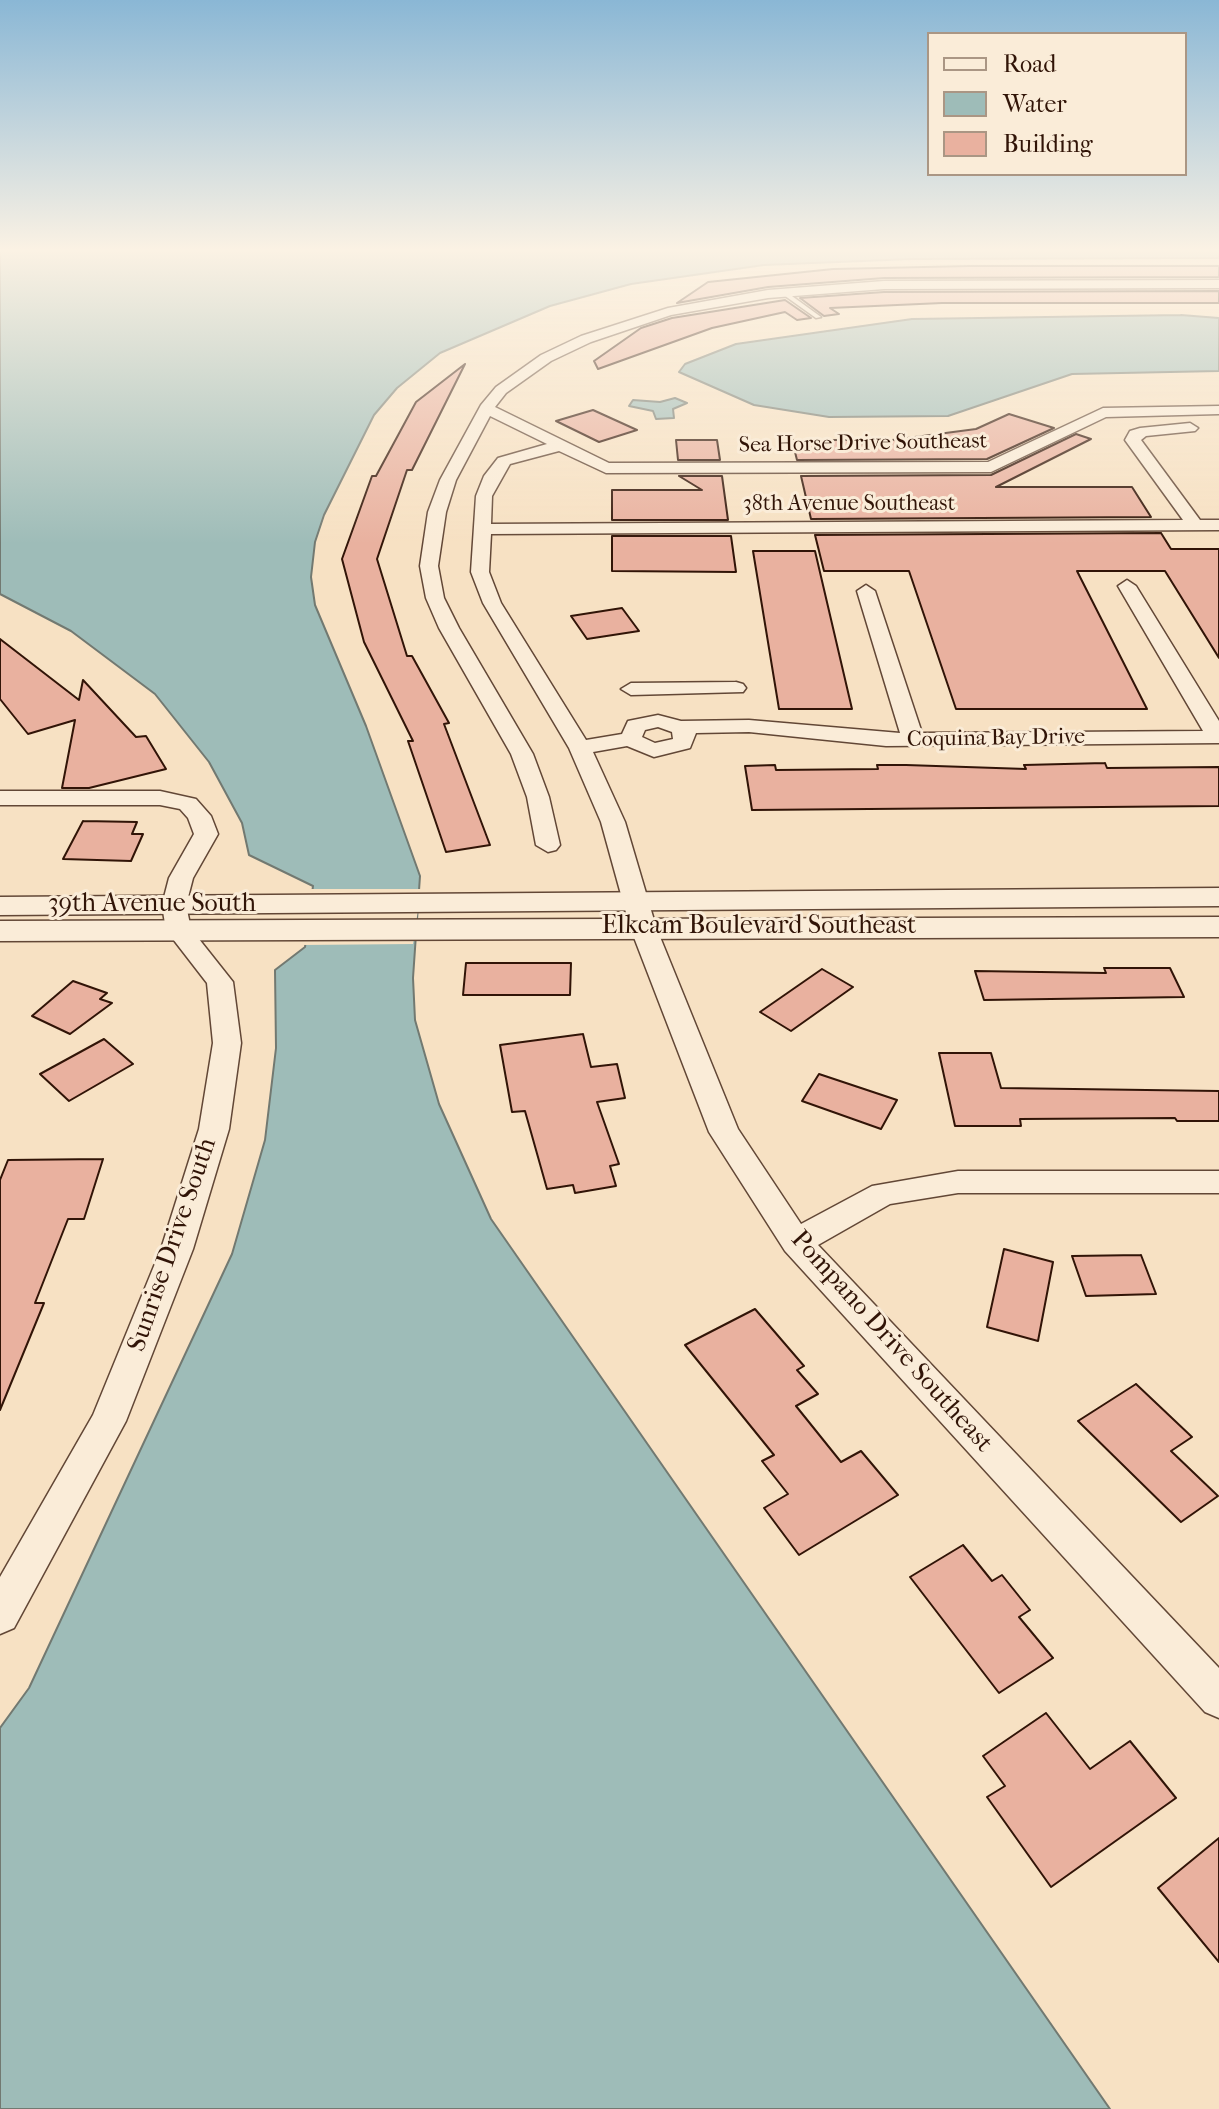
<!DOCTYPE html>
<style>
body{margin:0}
#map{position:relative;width:1219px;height:2109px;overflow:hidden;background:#f7e1c3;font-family:"IM FELL French Canon",serif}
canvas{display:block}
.legend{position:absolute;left:927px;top:32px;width:260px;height:144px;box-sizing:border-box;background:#faecd8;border:2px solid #aa9684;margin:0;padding:10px 14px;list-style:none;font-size:24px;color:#311407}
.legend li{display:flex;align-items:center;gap:16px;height:40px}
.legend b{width:40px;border:2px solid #aa9684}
</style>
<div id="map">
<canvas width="1219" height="2109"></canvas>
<ul class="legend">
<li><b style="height:10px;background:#faecd8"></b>Road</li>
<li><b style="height:22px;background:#9ebcb8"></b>Water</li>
<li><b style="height:22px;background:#e9b19f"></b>Building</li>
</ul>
</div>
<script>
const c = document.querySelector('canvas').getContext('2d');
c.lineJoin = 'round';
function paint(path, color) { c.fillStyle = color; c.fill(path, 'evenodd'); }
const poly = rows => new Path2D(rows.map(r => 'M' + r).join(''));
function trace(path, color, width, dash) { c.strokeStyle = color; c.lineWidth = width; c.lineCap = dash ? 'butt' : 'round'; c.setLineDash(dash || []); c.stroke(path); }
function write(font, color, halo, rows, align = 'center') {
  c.font = font + ' "IM FELL French Canon",serif'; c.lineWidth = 6; c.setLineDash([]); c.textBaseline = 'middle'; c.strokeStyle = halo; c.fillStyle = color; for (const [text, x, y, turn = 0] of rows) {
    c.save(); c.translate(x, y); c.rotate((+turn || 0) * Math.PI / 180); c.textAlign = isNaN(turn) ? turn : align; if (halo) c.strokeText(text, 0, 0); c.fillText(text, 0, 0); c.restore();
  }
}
const water = poly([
 [0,249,1219,249,1219,258,911,259,764,265,631,284,550,306,440,353,397,388,374,415,324,515,315,542,311,577,315,605,366,726,420,876,413,978,415,1020,439,1104,491,1219,1110,2109,0,2109,0,1728,29,1688,232,1254,265,1140,276,1048,275,970,305,947,313,886,249,855,242,823,209,762,155,694,71,631,0,594,0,249],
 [1181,315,1219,318,1219,371,1072,374,948,416,829,417,754,405,679,372,685,364,736,344,912,319,1181,315],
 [675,398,687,403,673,409,674,418,656,419,653,411,629,406,633,400,660,402,675,398]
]);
paint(water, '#9ebcb8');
trace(water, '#727971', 2);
paint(poly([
 [309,889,421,889,413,944,302,945]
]), '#f7e1c3');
const building = poly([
 [969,266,1219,266,1219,277,884,278,768,287,677,303,708,282,833,269,969,266],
 [1219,291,1219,303,942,303,830,308,839,314,824,316,800,298,884,292,1219,291],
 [785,300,811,318,797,320,785,312,712,328,598,369,594,361,641,328,672,318,785,300],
 [465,364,412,470,407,470,377,559,407,656,412,656,449,723,444,724,490,845,446,852,408,741,413,741,364,642,342,559,372,476,376,476,416,402,465,364],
 [593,410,637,430,599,442,556,421,593,410],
 [1009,414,1054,428,987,459,797,460,792,440,852,440,854,445,976,429,1009,414],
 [1076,434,1091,439,996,487,1132,487,1151,517,811,519,801,476,991,475,1076,434],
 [676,440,717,440,720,460,678,460,676,440],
 [679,476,722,476,728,520,612,520,612,490,702,490,679,476],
 [1161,533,1171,549,1219,549,1219,658,1165,571,1077,571,1147,709,956,709,909,571,824,571,815,535,1161,533],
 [612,536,731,536,736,572,612,571,612,536],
 [753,551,815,551,852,709,779,709,753,551],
 [622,608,639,631,587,639,571,616,622,608],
 [0,639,79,700,83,680,136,737,146,736,166,769,89,788,62,788,75,720,28,734,0,699,0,639],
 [1105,763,1107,768,1219,767,1219,806,752,810,745,766,775,765,776,770,878,769,877,765,906,765,1026,769,1024,765,1105,763],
 [83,821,137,822,132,834,143,834,131,861,63,859,83,821],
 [466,963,571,963,570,995,463,995,466,963],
 [1104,968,1170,968,1184,997,984,1000,975,971,1106,973,1104,968],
 [822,969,853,987,791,1031,760,1012,822,969],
 [73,981,107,993,100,999,112,1003,70,1034,32,1016,73,981],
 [583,1034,591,1067,617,1064,625,1098,597,1102,619,1164,610,1166,616,1186,575,1193,573,1185,547,1189,525,1111,512,1112,500,1045,583,1034],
 [104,1039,133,1064,69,1101,40,1074,104,1039],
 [939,1053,991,1053,1001,1088,1219,1091,1219,1121,1177,1121,1175,1118,1020,1119,1021,1126,955,1126,939,1053],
 [819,1074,897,1100,881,1129,802,1101,819,1074],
 [103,1159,84,1219,68,1219,35,1303,44,1303,0,1410,0,1180,8,1160,103,1159],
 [1004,1249,1053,1262,1038,1341,987,1327,1004,1249],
 [1141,1255,1156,1294,1086,1296,1072,1256,1141,1255],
 [755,1309,804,1366,797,1370,818,1394,796,1406,841,1462,861,1451,898,1495,799,1555,764,1508,788,1494,762,1461,774,1455,685,1345,755,1309],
 [1136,1384,1192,1437,1171,1451,1218,1496,1181,1522,1078,1421,1136,1384],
 [963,1545,992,1581,1002,1575,1030,1610,1019,1617,1053,1658,999,1693,910,1577,963,1545],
 [1046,1713,1090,1769,1130,1741,1176,1798,1051,1887,987,1797,1005,1786,983,1756,1046,1713],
 [1219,1838,1219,1962,1158,1888,1219,1838]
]);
paint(building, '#e9b19f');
trace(building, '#311407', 2);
const service = poly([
 [781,291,785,291,821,317,816,318,781,293,781,291]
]);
const minor = poly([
 [1219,280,1219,288,884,289,768,298,671,315,591,342,551,361,506,393,495,407,609,463,988,462,1103,408,1219,406,1219,414,1106,417,991,472,606,473,559,451,510,464,492,496,491,524,1183,520,1125,440,1130,431,1140,428,1190,423,1198,428,1195,431,1146,436,1141,440,1200,520,1219,520,1219,530,491,534,489,572,501,603,586,740,622,734,628,721,658,715,681,721,749,720,900,733,857,591,866,585,875,591,922,733,1203,731,1118,586,1127,580,1136,586,1219,721,1219,743,886,746,749,732,696,733,690,748,654,757,627,746,593,752,625,822,656,927,738,1129,801,1224,872,1186,958,1171,1219,1171,1219,1193,958,1193,890,1204,818,1245,1219,1668,1219,1718,1205,1712,785,1251,709,1132,630,927,601,822,569,748,483,603,471,572,476,496,484,476,498,458,547,444,490,416,456,480,446,512,438,566,444,598,459,628,533,754,549,797,560,845,556,850,548,852,536,845,527,797,511,754,439,628,426,598,420,566,428,512,440,480,481,405,496,387,541,355,581,336,668,308,768,290,884,281,1219,280],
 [658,727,672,732,673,739,655,743,642,737,645,730,658,727],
 [736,682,743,684,746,688,743,692,631,695,621,689,631,683,736,682],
 [0,791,160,791,196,799,211,816,218,834,193,878,186,905,191,929,233,982,241,1043,229,1129,193,1249,126,1421,14,1628,0,1634,0,1577,93,1415,161,1249,199,1129,213,1043,207,983,166,930,162,905,169,878,194,834,188,818,180,809,160,805,0,805,0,791]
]);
const tertiary = poly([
 [1219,888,1219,906,0,915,0,897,1219,888],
 [1219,917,1219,937,0,941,0,921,1219,917]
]);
trace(service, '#624736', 3);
trace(minor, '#624736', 3);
trace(tertiary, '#624736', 3);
paint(service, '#faecd8');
paint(minor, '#faecd8');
paint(tertiary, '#faecd8');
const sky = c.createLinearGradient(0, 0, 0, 544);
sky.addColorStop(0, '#8ab7d5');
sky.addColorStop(0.46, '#fbf2e4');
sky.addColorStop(1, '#fbf2e400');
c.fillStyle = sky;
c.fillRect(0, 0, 1219, 544);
write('22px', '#311407', '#faecd8', [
 ["Sea Horse Drive Southeast",863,444,-1],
 ["38th Avenue Southeast",849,505],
 ["Coquina Bay Drive",996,739,-1]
]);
write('26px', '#311407', '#faecd8', [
 ["39th Avenue South",152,905],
 ["Elkcam Boulevard Southeast",759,927],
 ["Sunrise Drive South",173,1245,-71],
 ["Pompano Drive Southeast",891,1342,48]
]);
</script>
